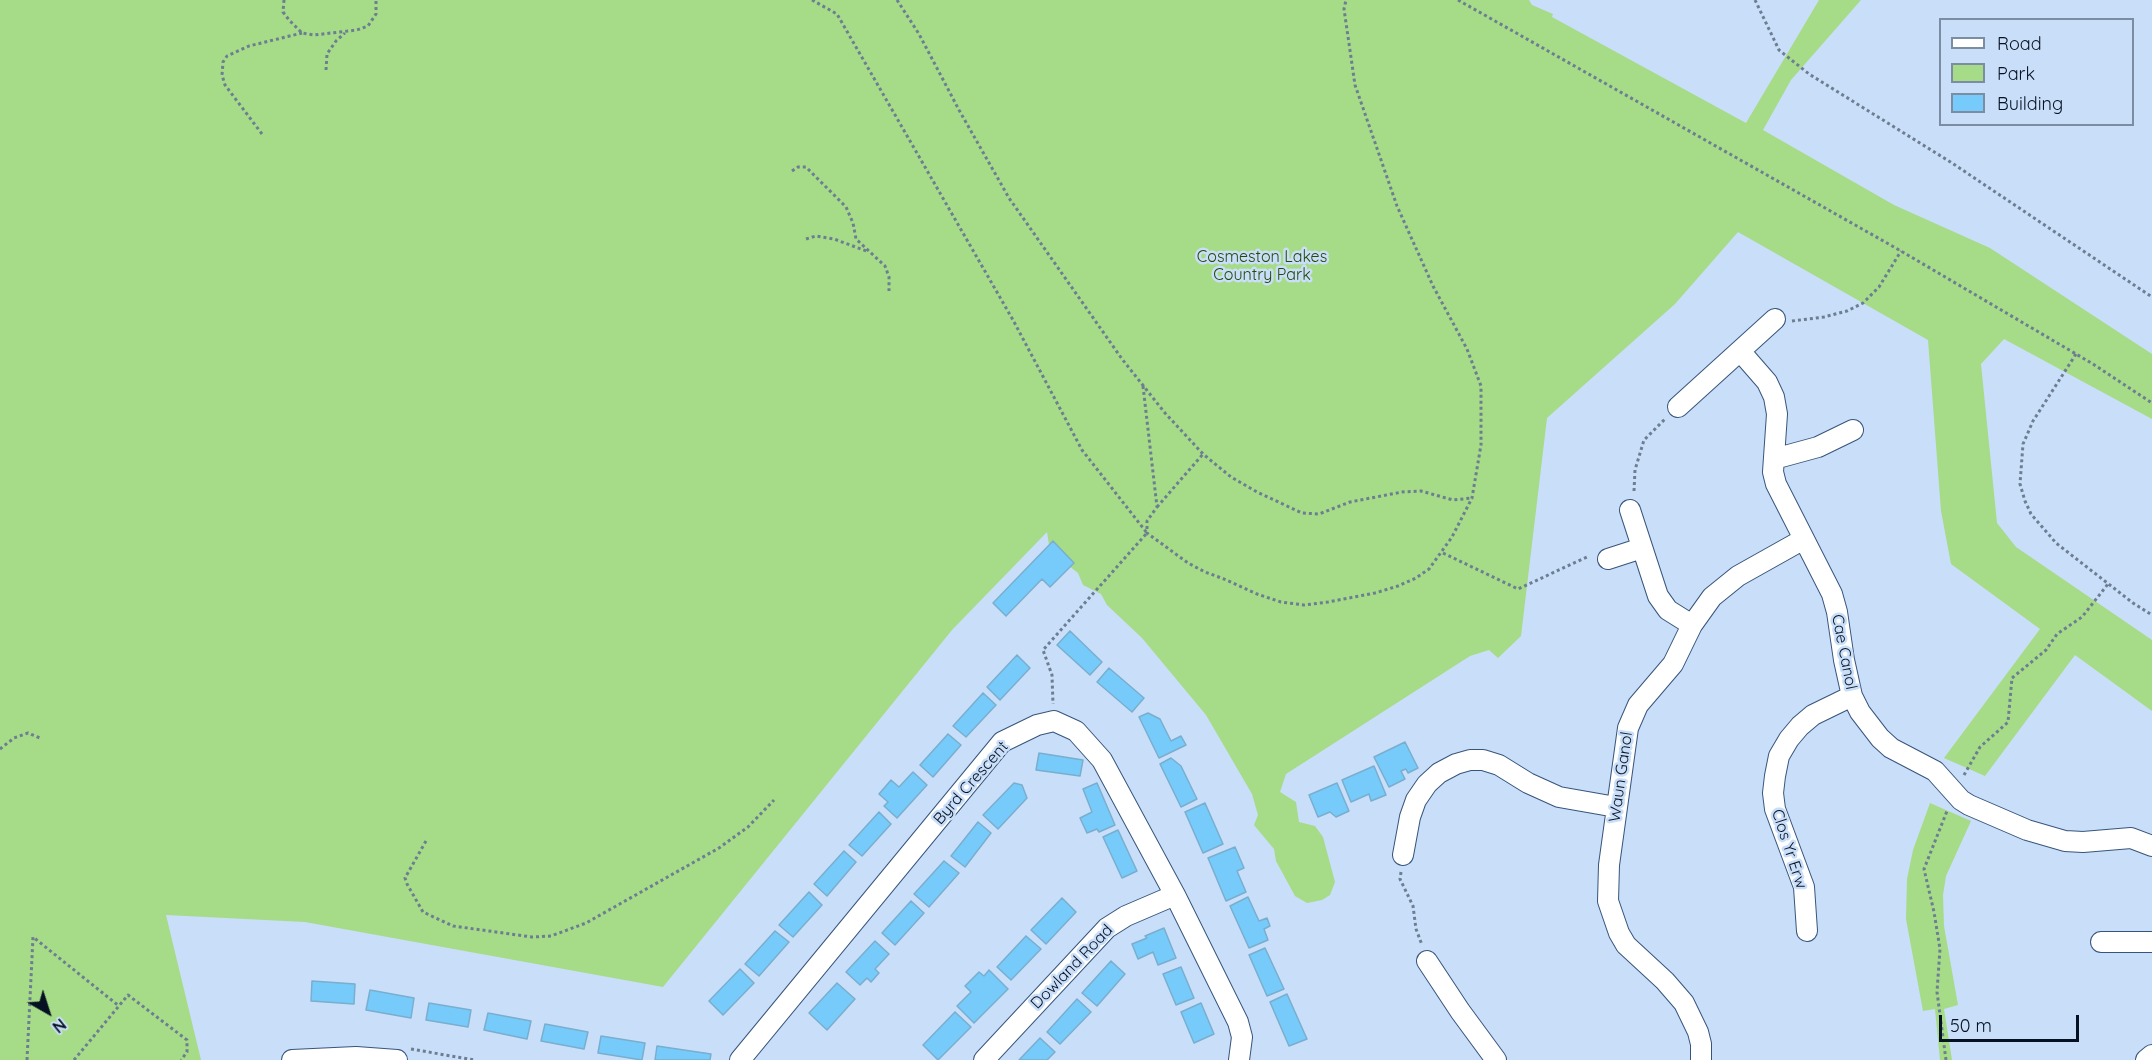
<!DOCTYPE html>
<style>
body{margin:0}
#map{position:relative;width:2152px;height:1060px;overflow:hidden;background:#c9def9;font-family:Quicksand,sans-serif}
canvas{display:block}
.legend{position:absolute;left:1939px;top:18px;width:195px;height:108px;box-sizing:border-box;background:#c9def9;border:2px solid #7b8ca3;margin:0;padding:8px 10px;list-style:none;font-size:18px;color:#061221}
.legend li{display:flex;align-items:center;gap:12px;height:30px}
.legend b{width:30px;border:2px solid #7b8ca3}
.north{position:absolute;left:18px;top:982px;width:60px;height:60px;-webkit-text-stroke:4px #c9def9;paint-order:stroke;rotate:141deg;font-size:16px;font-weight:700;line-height:24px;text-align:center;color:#061221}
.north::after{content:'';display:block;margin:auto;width:21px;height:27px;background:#061221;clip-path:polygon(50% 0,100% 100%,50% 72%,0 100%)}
.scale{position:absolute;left:1939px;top:1015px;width:140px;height:27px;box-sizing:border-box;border:3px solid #061221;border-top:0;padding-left:8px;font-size:18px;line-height:21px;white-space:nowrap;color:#061221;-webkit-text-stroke:4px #c9def9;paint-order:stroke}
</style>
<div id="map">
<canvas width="2152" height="1060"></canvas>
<ul class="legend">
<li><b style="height:8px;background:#fff"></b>Road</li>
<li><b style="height:16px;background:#a6db87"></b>Park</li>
<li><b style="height:16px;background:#76cbfb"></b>Building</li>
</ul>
<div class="north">N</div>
<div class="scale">50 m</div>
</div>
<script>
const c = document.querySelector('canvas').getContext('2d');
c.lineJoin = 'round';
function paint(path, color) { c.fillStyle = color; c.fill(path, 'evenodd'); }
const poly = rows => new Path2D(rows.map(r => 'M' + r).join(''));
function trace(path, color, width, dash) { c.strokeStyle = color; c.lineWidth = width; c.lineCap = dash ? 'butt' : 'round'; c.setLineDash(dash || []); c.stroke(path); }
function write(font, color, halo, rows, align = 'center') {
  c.font = font + ' Quicksand,sans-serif'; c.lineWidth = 5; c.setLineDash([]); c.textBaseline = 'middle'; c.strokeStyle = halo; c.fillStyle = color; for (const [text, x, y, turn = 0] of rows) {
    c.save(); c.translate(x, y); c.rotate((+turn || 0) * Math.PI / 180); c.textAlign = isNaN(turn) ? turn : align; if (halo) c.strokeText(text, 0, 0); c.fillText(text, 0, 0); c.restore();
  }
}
paint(poly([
 [0,0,1529,0,1532,5,1553,14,1552,17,1746,123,1819,0,1861,0,1791,80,1763,130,1894,205,1990,248,2152,354,2152,419,2004,339,1981,364,1997,523,2016,547,2152,640,2152,711,2075,655,1985,776,1944,758,2040,629,1951,564,1941,511,1928,340,1738,232,1675,304,1547,418,1521,636,1498,658,1489,650,1470,656,1286,774,1280,792,1296,802,1299,822,1315,826,1323,837,1335,882,1330,895,1322,900,1307,903,1295,896,1276,861,1274,849,1254,825,1258,815,1252,794,1206,715,1142,638,1107,605,1101,594,1083,585,1078,573,1050,551,1047,532,952,630,663,987,305,922,166,915,201,1060,0,1060],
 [1930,803,1971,821,1946,876,1943,895,1944,926,1958,1005,1944,1009,1952,1060,1940,1060,1935,1009,1923,1011,1906,919,1907,879,1913,850]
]), '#a6db87');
const building = poly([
 [1053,541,1074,563,1050,587,1042,579,1006,616,993,603,1053,541],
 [1070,631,1102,662,1090,675,1057,645,1070,631],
 [1017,655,1030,668,1000,700,987,687,1017,655],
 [1109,668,1144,698,1132,712,1097,682,1109,668],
 [983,693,996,705,966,737,953,726,983,693],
 [1148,713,1160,719,1171,741,1181,736,1186,745,1159,758,1139,717,1148,713],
 [948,734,961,745,933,777,920,765,948,734],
 [1405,742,1418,768,1408,773,1406,769,1401,771,1405,779,1389,787,1374,757,1405,742],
 [1039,753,1083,760,1080,776,1036,770,1039,753],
 [1171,758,1181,766,1197,799,1181,807,1160,764,1171,758],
 [1374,766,1386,795,1371,801,1369,794,1351,802,1342,780,1374,766],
 [913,772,927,785,897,818,884,806,888,802,879,794,891,780,899,787,913,772],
 [1014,783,1022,785,1027,798,998,829,983,815,1014,783],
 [1097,783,1115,825,1099,832,1097,829,1087,833,1080,818,1092,812,1083,789,1097,783],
 [1337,783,1349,811,1336,817,1330,812,1318,817,1309,795,1337,783],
 [1205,803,1223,844,1203,853,1185,812,1205,803],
 [879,812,891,824,862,856,849,845,879,812],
 [978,822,991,833,965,867,951,856,978,822],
 [1118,830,1137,871,1122,878,1103,837,1118,830],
 [1235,847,1244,868,1237,871,1246,892,1226,901,1208,858,1235,847],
 [844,851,856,862,827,896,814,884,844,851],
 [944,861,959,873,929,907,914,894,944,861],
 [809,892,822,905,793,937,779,925,809,892],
 [1248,897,1259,921,1267,918,1270,926,1264,929,1268,940,1249,948,1230,906,1248,897],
 [1062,898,1076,912,1046,944,1031,930,1062,898],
 [911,901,924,913,895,945,882,933,911,901],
 [1164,928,1176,958,1158,965,1153,952,1138,959,1132,944,1147,938,1145,936,1164,928],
 [775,931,789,942,759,976,745,964,775,931],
 [1026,936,1041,949,1011,980,997,967,1026,936],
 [875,941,889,954,875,969,879,973,871,982,867,978,860,985,846,972,875,941],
 [1265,948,1284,989,1267,996,1249,955,1265,948],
 [1111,961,1125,974,1097,1006,1082,993,1111,961],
 [1181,967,1194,998,1176,1005,1163,974,1181,967],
 [740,969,754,983,723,1015,709,1001,740,969],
 [989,970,1008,989,974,1023,957,1006,971,992,965,986,979,972,984,976,989,970],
 [312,981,355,984,354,1004,311,1001,312,981],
 [837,983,855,999,827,1030,809,1013,837,983],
 [370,990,414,998,411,1018,366,1010,370,990],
 [1287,994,1307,1039,1289,1046,1270,1002,1287,994],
 [1077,999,1091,1012,1060,1044,1047,1032,1077,999],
 [429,1003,471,1010,468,1027,426,1020,429,1003],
 [1201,1003,1214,1034,1194,1043,1181,1012,1201,1003],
 [955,1012,971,1027,938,1060,923,1045,955,1012],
 [488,1013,531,1021,527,1039,484,1030,488,1013],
 [545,1024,588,1032,584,1049,541,1041,545,1024],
 [601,1036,645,1043,642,1060,598,1053,601,1036],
 [1040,1038,1055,1052,1047,1060,1019,1060,1040,1038],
 [657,1046,711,1054,710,1060,655,1060,657,1046]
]);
paint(building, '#76cbfb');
trace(building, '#79aece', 1.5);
const street = poly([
 [1740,351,1767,382,1774,397,1777,414,1773,472,1776,484,1832,594,1837,612,1844,660,1852,696,1860,712,1880,738,1891,748,1935,771,1961,800,1969,805,2027,830,2065,841,2083,842,2131,838,2152,846],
 [1678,407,1775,319],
 [1774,459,1818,447,1853,430],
 [1630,510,1658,596,1668,610,1692,625],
 [1608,559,1642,548],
 [1403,855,1410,817,1416,800,1427,784,1439,773,1456,764,1470,760,1483,760,1499,765,1528,783,1559,797,1616,807],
 [1807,931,1804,887,1775,809,1773,793,1775,776,1779,756,1789,739,1800,726,1813,715,1852,696],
 [2101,942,2152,942],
 [1427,961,1460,1011,1496,1060],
 [292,1060,356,1057,397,1060],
 [740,1060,1002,742,1037,725,1054,721,1076,731,1102,760,1175,895,1238,1022,1242,1037,1239,1060],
 [984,1060,1107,928,1126,916,1175,895],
 [1701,1060,1701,1044,1698,1032,1684,1003,1665,981,1626,945,1619,933,1608,901,1609,865,1628,728,1638,705,1673,664,1692,625,1712,597,1738,576,1804,539],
 [2146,1060,2152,1055]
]);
trace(street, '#37557b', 22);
trace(poly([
 [284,0,283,12,289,20,302,33,314,35,357,30,368,26,376,14,376,0],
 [812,0,837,14,1013,320,1082,450,1147,533,1043,650,1052,675,1053,704],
 [897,0,919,34,959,110,1009,198,1122,359,1165,413,1203,454,1231,477,1257,492,1302,513,1319,514,1350,502,1402,492,1421,491,1453,500,1472,498],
 [1458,0,1901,251,2093,364,2152,403],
 [1755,0,1779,50,1809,74,1952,163,2152,297],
 [326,70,327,54,336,41,345,33],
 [262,134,225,85,222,75,223,62,227,56,249,46,302,33],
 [792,171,798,167,806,167,846,207,853,223,856,239,885,266,889,277,889,291],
 [806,239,816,236,834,239,869,252],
 [1792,321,1824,317,1847,311,1863,303,1879,287,1901,251],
 [2076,354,2033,421,2023,444,2020,484,2025,501,2031,514,2056,543,2133,603,2152,615],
 [1143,386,1157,507,1147,521,1147,533,1188,563,1205,572,1224,579,1257,594,1281,602,1304,605,1328,602,1375,593,1398,586,1416,578,1429,569,1452,537,1472,498,1481,445,1481,386,1467,349,1433,286,1397,206,1355,85,1344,9,1346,0],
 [1634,491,1635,470,1644,440,1666,418],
 [1157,507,1203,454],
 [1443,553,1518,589,1589,556],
 [0,749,14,738,28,733,40,738],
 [1964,775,1980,747,2008,722,2012,678,2046,650,2057,634,2082,617,2108,584],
 [426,841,405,878,407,884,423,912,453,926,532,937,551,936,586,923,719,848,748,827,774,800],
 [1401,872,1400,879,1413,906,1416,929,1422,945],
 [411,1049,474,1060],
 [27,1060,33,937,119,1006],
 [74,1060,128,995,187,1040,187,1052,181,1060],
 [1946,1060,1937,992,1940,949,1934,912,1924,869,1947,811]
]), '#6d7e93', 3, [3, 3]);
trace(street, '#fff', 20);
write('16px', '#254807', '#c9def9', [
 ["Cosmeston Lakes",1262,257],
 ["Country Park",1262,275]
]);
write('16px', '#061221', '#c9def9', [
 ["Cae Canol",1844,652,79],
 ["Waun Ganol",1621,777,-82],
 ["Byrd Crescent",971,783,-49],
 ["Clos Yr Erw",1789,849,72],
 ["Dowland Road",1072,967,-46]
]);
</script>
